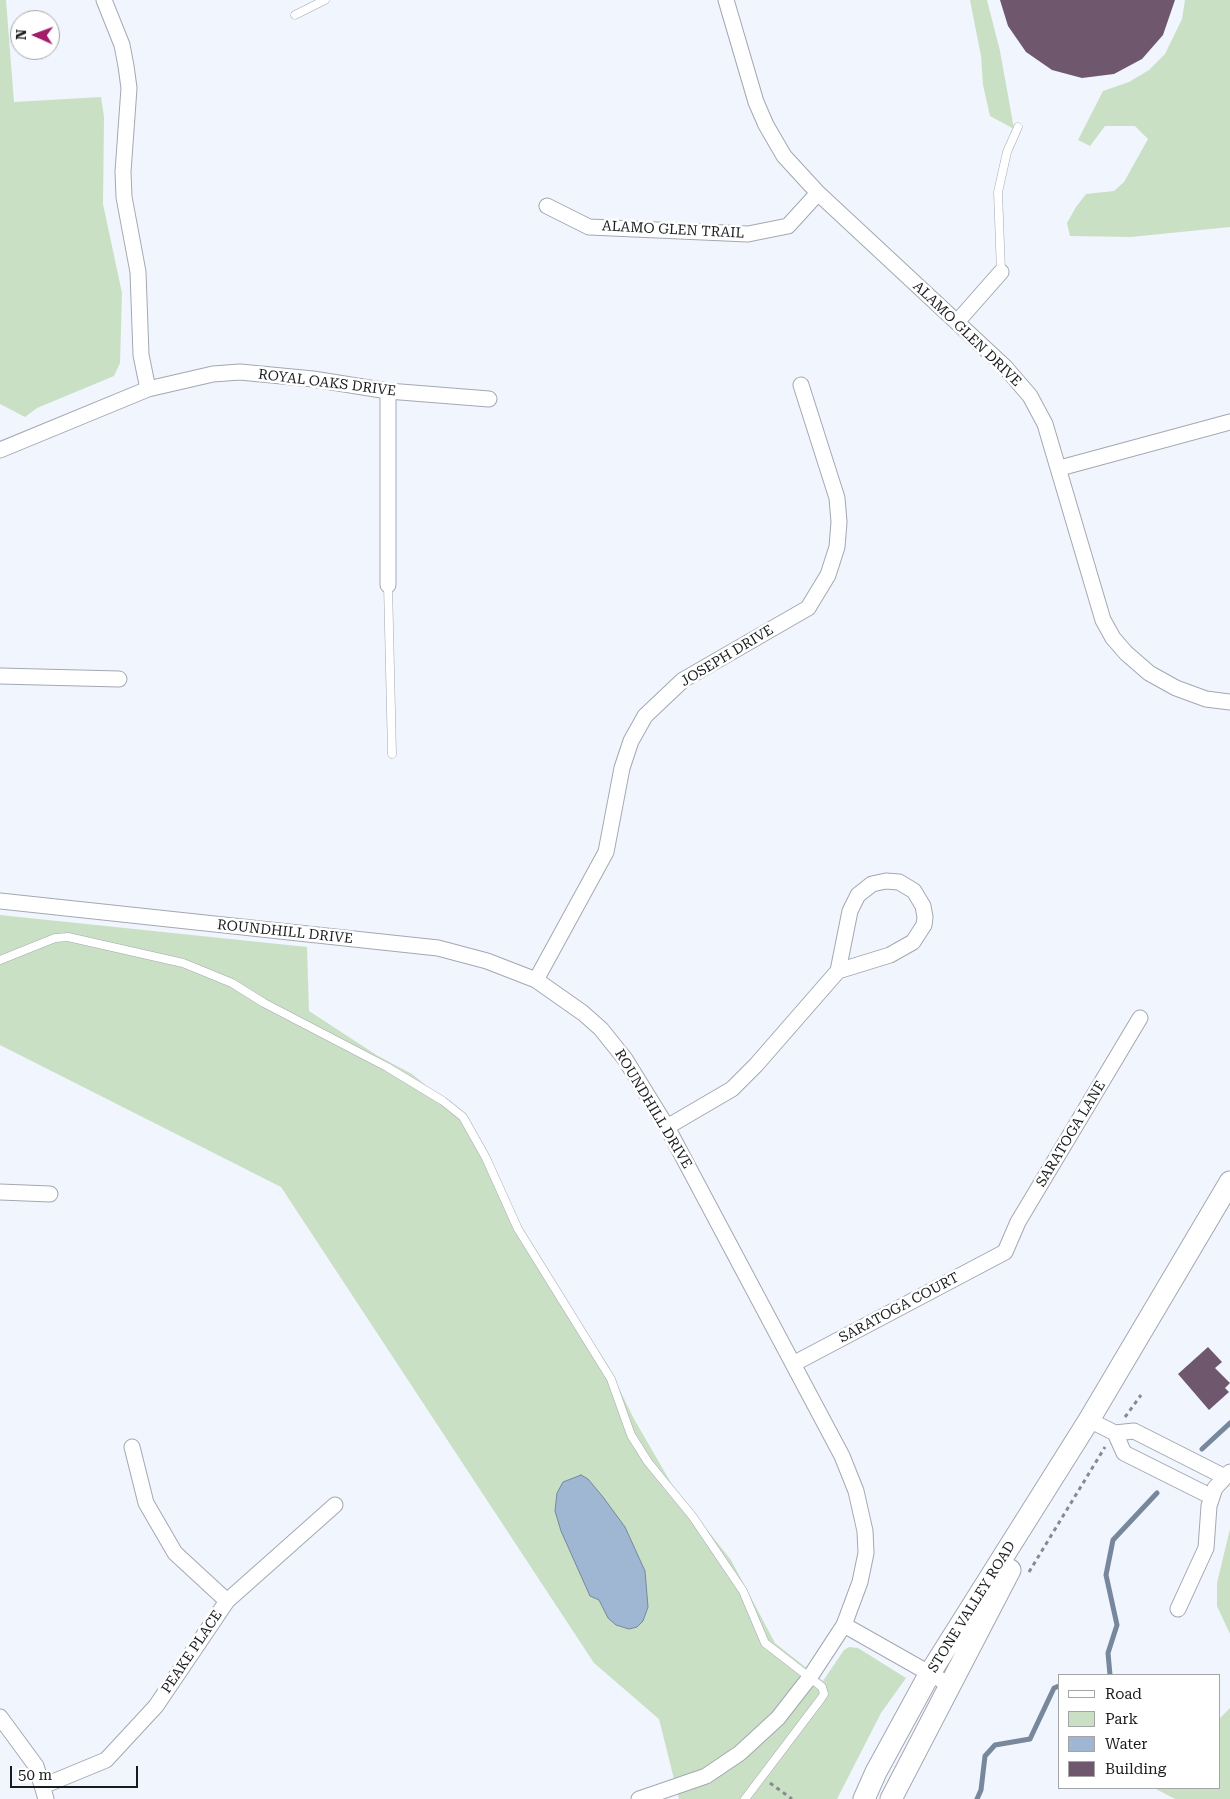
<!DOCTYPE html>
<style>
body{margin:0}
#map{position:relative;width:1230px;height:1799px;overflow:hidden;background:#f0f5fe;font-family:"Roboto Serif",serif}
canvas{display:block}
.legend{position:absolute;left:1058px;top:1674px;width:162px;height:115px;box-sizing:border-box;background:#fff;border:1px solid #a3a4a5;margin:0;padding:6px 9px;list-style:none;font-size:15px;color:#1a1b1f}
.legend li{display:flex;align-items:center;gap:10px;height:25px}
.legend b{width:25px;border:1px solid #a3a4a5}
.north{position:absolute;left:10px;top:10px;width:50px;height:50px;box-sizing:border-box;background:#fff;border:1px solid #a3a4a5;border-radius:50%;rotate:272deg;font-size:14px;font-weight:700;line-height:20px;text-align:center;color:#1a1b1f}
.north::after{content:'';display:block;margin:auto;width:18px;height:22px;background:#a31d68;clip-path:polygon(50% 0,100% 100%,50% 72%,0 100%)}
.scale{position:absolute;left:10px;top:1766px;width:128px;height:22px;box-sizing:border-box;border:2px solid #1a1b1f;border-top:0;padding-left:6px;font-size:15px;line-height:18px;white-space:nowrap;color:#1a1b1f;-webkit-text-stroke:4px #fff;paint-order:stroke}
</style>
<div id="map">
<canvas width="1230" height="1799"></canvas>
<ul class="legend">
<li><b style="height:6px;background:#fff"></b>Road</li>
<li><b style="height:14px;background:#c9e0c5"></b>Park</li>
<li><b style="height:14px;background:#9fb7d2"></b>Water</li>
<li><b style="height:14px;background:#6f586e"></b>Building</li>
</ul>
<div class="north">N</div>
<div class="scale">50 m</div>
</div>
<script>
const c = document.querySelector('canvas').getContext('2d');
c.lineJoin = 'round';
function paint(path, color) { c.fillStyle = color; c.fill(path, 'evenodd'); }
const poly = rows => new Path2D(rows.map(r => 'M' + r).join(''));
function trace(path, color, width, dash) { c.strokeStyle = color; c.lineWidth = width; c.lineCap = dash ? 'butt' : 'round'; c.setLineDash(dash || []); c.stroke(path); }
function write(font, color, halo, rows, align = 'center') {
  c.font = font + ' "Roboto Serif",serif'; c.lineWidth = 5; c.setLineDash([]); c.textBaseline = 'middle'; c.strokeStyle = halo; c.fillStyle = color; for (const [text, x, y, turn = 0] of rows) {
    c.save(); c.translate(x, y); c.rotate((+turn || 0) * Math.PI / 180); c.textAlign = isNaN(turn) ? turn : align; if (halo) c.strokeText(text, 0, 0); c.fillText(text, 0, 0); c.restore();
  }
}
paint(poly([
 [0,0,6,0,14,102,101,97,104,117,103,204,122,293,120,363,114,376,37,408,25,417,0,404],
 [970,0,987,0,1000,51,1014,129,990,116,983,85,981,56],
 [1185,0,1230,0,1230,227,1131,237,1070,236,1067,223,1076,207,1086,194,1114,191,1124,182,1148,139,1135,126,1105,126,1090,146,1078,140,1103,91,1129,82,1149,70,1165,54,1182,19],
 [0,915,307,947,309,1011,378,1056,412,1074,470,1121,534,1252,607,1364,634,1419,674,1488,731,1560,775,1643,823,1681,844,1650,849,1647,858,1648,906,1678,881,1713,837,1799,679,1799,659,1719,594,1663,281,1187,0,1045],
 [1230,1529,1230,1634,1217,1606,1217,1583],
 [1230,1708,1230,1799,1175,1799,1154,1788,1219,1788,1219,1719]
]), '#c9e0c5');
const water = poly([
 [581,1475,588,1479,603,1497,625,1527,645,1571,648,1607,643,1621,637,1627,629,1629,616,1625,608,1618,599,1600,590,1596,561,1531,555,1511,557,1493,563,1482,581,1475]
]);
paint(water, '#9fb7d2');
trace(water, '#77889c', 1);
trace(poly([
 [1202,1449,1230,1423],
 [1110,1675,1108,1653,1117,1625,1106,1575,1113,1540,1157,1493],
 [977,1799,981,1790,985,1756,995,1745,1030,1739,1054,1688,1059,1686]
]), '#77889c', 5);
paint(poly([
 [1000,0,1175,0,1163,35,1142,59,1114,74,1082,78,1052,70,1026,52,1008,26],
 [1208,1347,1222,1362,1215,1368,1230,1383,1225,1388,1229,1392,1209,1410,1178,1374]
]), '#6f586e');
const lane = poly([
 [295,15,325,0],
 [1001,272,998,192,1007,152,1018,127],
 [388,585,392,754],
 [0,960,55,938,68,937,183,963,232,983,264,1003,387,1067,443,1101,463,1117,486,1158,518,1229,611,1379,631,1435,648,1462,693,1517,743,1591,765,1643,822,1687,824,1694,820,1700,745,1799]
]);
const street = poly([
 [104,0,122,45,126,66,129,88,123,172,124,197,138,272,141,355,148,389],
 [726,0,756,102,766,125,784,156,818,193,1005,367,1030,396,1045,424,1103,620,1113,638,1126,653,1149,673,1176,688,1206,699,1230,702],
 [547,206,589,227,748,234,788,226,818,193],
 [957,322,1001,272],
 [388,391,388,585],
 [0,450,148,389,213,374,240,372,313,379,388,391,489,399],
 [1060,468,1230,422],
 [0,676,119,679],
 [0,901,438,948,487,961,536,980,583,1013,601,1029,625,1059,667,1127,842,1456,856,1491,865,1531,866,1553,860,1582,844,1625,810,1677,778,1718,740,1753,706,1776,639,1799],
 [536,980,606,852,622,768,631,741,645,716,683,680,808,608,828,575,837,547,839,522,837,498,801,385],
 [667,1127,732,1089,756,1065,838,971,850,911,858,895,872,884,886,881,899,882,914,891,923,906,925,917,924,925,913,942,890,955,838,971],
 [0,1192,50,1194],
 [793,1364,1005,1252,1018,1222,1140,1018],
 [1089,1420,1115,1433,1124,1453,1212,1497],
 [1115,1433,1134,1431,1225,1477],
 [132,1447,146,1503,175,1553,227,1601],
 [1178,1609,1206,1548,1209,1506,1215,1488,1230,1472],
 [844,1625,950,1685],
 [0,1717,36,1766,46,1799],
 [43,1786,106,1760,156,1706,227,1601,335,1505]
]);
const secondary = poly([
 [864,1799,876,1772,930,1673,1089,1420,1230,1182],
 [891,1799,1010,1570]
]);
trace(lane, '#a3a8b1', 9);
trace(street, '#a3a8b1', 17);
trace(secondary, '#a3a8b1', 23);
trace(poly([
 [1125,1417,1141,1395],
 [1029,1572,1105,1447],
 [770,1783,792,1799]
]), '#878a91', 3, [4, 4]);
trace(lane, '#fff', 8);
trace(street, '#fff', 15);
trace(secondary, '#fff', 21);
write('14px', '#1a1b1f', '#fff', [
 ["ALAMO GLEN TRAIL",673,230,3],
 ["ALAMO GLEN DRIVE",967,334,44],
 ["ROYAL OAKS DRIVE",327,383,7],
 ["JOSEPH DRIVE",727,656,-31],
 ["ROUNDHILL DRIVE",285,932,6],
 ["ROUNDHILL DRIVE",653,1109,59],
 ["SARATOGA LANE",1071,1134,-59],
 ["SARATOGA COURT",899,1308,-28],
 ["STONE VALLEY ROAD",972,1607,-58],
 ["PEAKE PLACE",192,1652,-56]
]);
</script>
